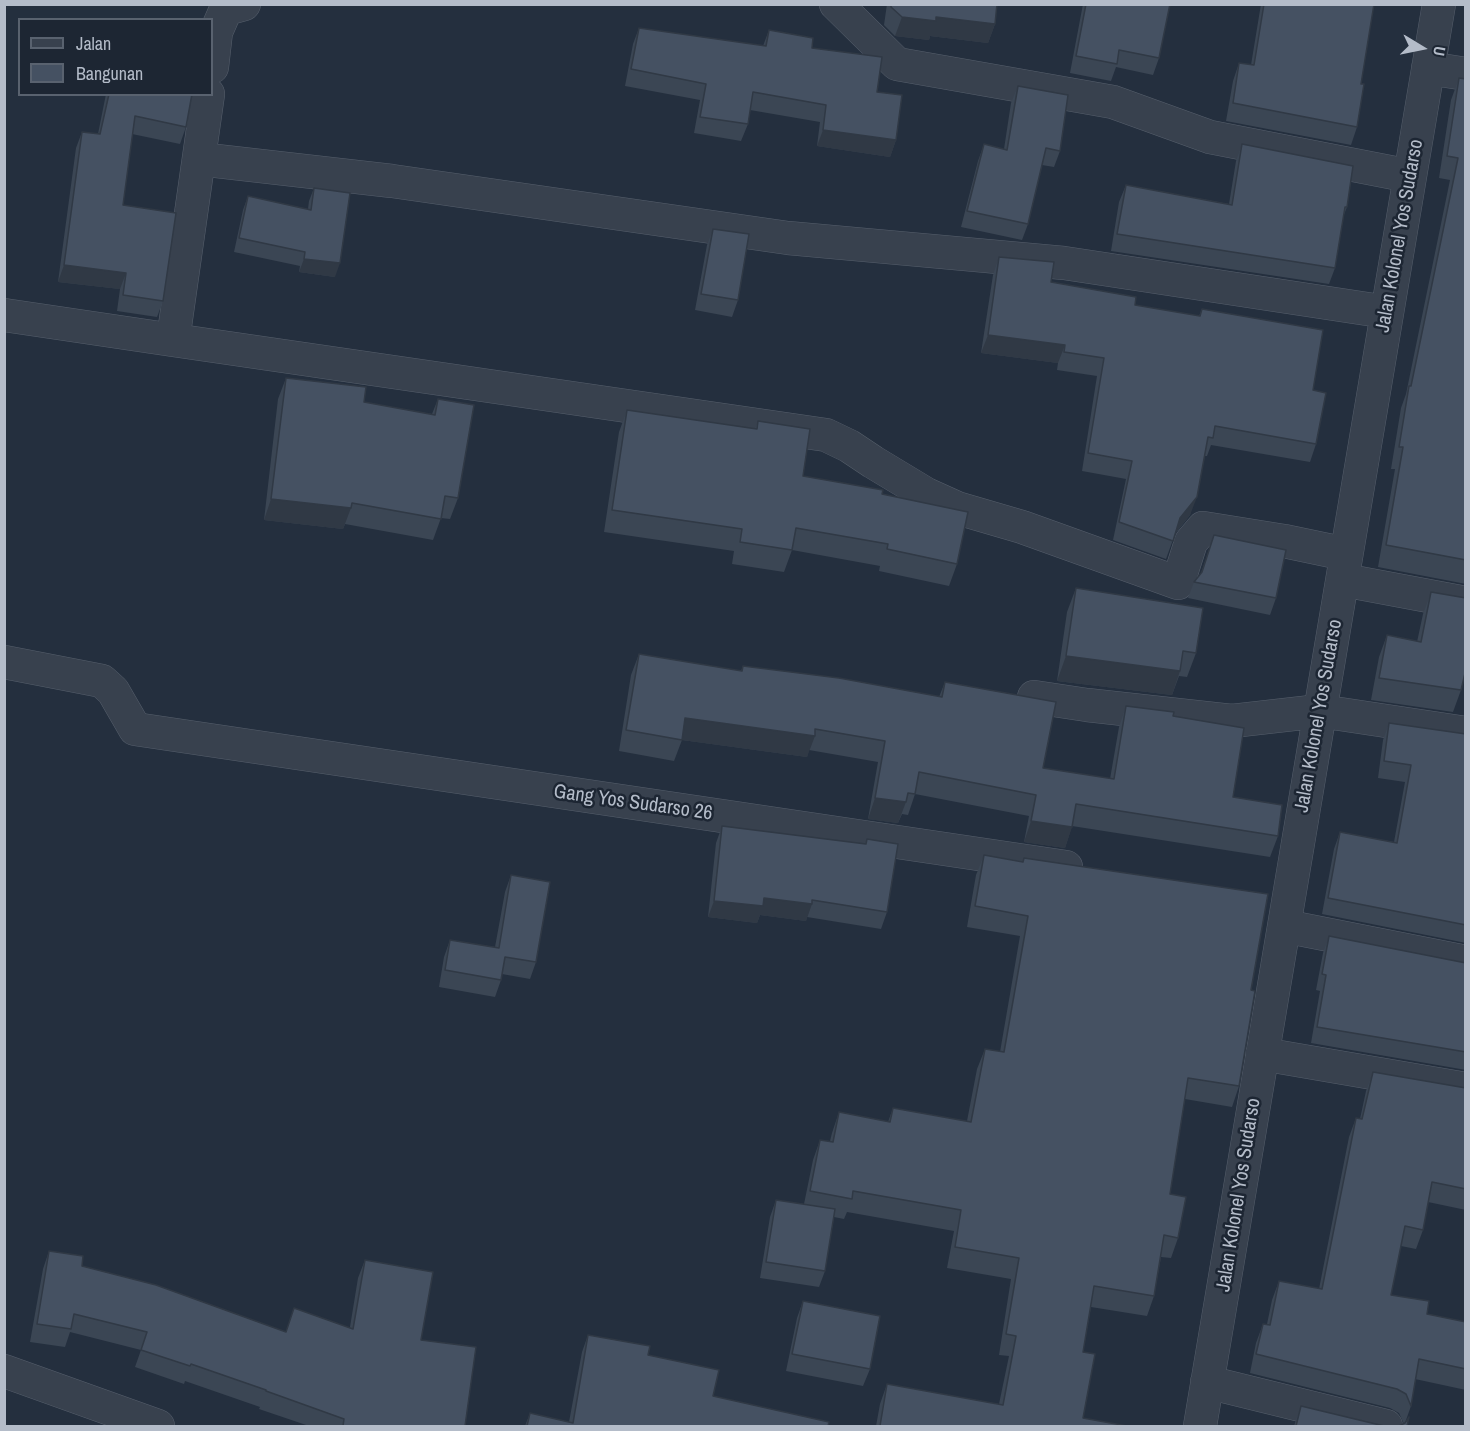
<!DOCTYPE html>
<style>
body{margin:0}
#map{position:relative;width:1470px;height:1431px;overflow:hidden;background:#242f3e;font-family:"Archivo Narrow",sans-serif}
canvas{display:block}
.frame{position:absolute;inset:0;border:6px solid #b4bcc9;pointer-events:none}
.legend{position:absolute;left:18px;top:18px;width:195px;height:78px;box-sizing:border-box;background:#1d2633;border:2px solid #59626f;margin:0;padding:8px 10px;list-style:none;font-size:18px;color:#b4bcc9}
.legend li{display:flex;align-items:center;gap:12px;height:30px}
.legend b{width:30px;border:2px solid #59626f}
.north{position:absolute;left:1392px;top:18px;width:60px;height:60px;-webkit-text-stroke:4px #1d2633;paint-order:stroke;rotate:100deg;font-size:16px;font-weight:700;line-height:24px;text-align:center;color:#b4bcc9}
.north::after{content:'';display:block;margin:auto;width:21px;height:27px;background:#b4bcc9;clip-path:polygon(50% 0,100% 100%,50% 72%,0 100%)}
</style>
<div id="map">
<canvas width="1470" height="1431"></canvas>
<div class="frame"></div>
<ul class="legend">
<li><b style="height:8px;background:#38414e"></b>Jalan</li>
<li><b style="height:16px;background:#455162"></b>Bangunan</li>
</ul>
<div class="north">U</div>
</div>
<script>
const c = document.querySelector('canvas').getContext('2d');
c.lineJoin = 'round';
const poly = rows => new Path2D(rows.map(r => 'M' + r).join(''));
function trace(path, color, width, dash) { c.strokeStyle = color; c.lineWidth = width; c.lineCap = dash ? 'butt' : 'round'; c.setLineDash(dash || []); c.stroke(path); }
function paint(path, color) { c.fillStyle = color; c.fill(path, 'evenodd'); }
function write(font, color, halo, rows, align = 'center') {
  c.font = font + ' "Archivo Narrow",sans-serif'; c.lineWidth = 5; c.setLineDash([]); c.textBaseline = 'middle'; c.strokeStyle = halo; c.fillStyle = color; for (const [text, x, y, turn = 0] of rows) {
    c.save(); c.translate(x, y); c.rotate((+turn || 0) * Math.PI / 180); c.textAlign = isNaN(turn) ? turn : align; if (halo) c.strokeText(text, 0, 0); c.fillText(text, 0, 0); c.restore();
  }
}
const minor = poly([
 [836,4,897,64,1113,102,1210,137,1410,176],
 [212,67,216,32,226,9,244,4],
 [1428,68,1466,74],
 [199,159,392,181,788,238,1064,263,1387,312],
 [4,315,173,340,208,94],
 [173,340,826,435,849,446,873,462,926,494,957,508,1022,527,1178,583,1191,542,1203,528,1284,541,1346,554],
 [1343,580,1466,603],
 [4,662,102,681,113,691,135,729,1066,867],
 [1034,697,1087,705,1232,721,1320,711,1466,733],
 [1284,926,1466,962],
 [1262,1054,1466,1089],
 [4,1371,158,1426],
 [1207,1382,1386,1426],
 [1200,1426,1439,4]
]);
trace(minor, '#565f6c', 34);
trace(minor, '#38414e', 33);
paint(poly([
 [887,4,997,4,995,24,988,43,930,36,929,40,895,36,884,25],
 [1083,4,1170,4,1159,58,1153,75,1116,67,1111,81,1070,73],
 [1261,4,1374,4,1361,84,1357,127,1351,145,1226,121,1233,81,1239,63,1251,65],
 [639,28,763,46,769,30,812,48,877,92,896,140,890,157,817,146,820,122,750,110,748,124,741,141,694,133,700,100,625,86,633,44],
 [1459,78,1466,79,1466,584,1378,567,1395,469,1391,469,1401,408,1406,394,1450,180,1439,178,1451,100],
 [1018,86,1060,151,1054,167,1042,165,1028,224,1022,240,961,227,978,161,984,144,1004,149,1011,103],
 [106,94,192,94,186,127,180,144,132,134,123,205,163,301,157,317,117,311,120,289,58,282,76,148,82,132,98,134],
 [1242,144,1347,207,1343,217,1335,268,1329,284,1111,251,1119,202,1126,185,1229,204,1236,161],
 [314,188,335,277,299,272,300,266,234,252,243,210,248,196,308,209,309,201],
 [713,229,738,300,732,317,695,310,707,245],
 [999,257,1051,282,1135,305,1199,316,1202,309,1313,390,1316,444,1310,462,1211,445,1207,456,1205,456,1190,515,1175,534,1166,559,1113,540,1126,479,1082,471,1097,376,1057,370,1058,363,981,353,993,275],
 [286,378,364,402,432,414,438,399,458,498,450,519,441,518,433,540,345,524,343,529,264,520,278,399],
 [627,410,755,429,758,421,803,476,882,494,957,564,949,586,879,571,880,566,792,550,784,572,732,564,734,551,604,532,619,432],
 [1214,535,1276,598,1270,615,1188,598,1194,582,1201,573],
 [1076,588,1196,653,1187,677,1179,676,1172,695,1057,681,1067,612],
 [1431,592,1461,690,1453,712,1371,700,1379,657,1387,635,1417,642,1423,614],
 [639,654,741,671,743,666,939,697,945,682,1043,768,1110,779,1119,727,1126,706,1173,716,1233,797,1278,836,1270,857,1072,826,1065,848,1024,842,1029,816,915,794,908,815,902,814,898,823,868,819,878,762,809,750,807,757,682,740,674,761,619,751,631,675],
 [1389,723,1466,862,1466,943,1322,914,1334,849,1340,832,1394,842,1405,782,1378,778,1383,740],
 [722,826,865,844,867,839,887,912,881,929,807,917,806,921,760,915,757,923,708,917,716,843],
 [984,855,1023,861,1024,858,1251,990,1239,1086,1232,1107,1185,1099,1170,1194,1178,1238,1171,1258,1161,1257,1154,1296,1147,1316,1091,1307,1083,1352,1083,1418,1127,1426,876,1426,880,1404,887,1384,999,1404,1009,1356,999,1355,1011,1279,947,1268,954,1231,847,1212,844,1219,834,1217,825,1271,819,1287,760,1278,770,1217,776,1200,804,1204,813,1160,820,1140,830,1141,832,1133,839,1112,888,1122,893,1108,967,1121,977,1069,985,1049,1000,1052,1020,936,967,927,976,875],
 [511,875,536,962,530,979,502,974,501,980,495,997,439,987,444,957,450,940,495,947,505,892],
 [1329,936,1466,963,1466,1070,1311,1043,1320,991,1316,990,1323,953],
 [1373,1072,1466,1088,1466,1210,1428,1202,1423,1230,1416,1249,1401,1246,1391,1295,1427,1314,1466,1322,1466,1390,1415,1379,1411,1406,1405,1423,1407,1426,1404,1424,1399,1413,1390,1408,1250,1373,1256,1343,1263,1324,1267,1324,1272,1300,1279,1281,1319,1289,1349,1137,1356,1118,1360,1119,1366,1091],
 [49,1251,82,1266,286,1332,350,1327,358,1278,365,1260,421,1340,465,1426,309,1426,259,1409,260,1407,185,1381,184,1384,135,1367,141,1350,70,1332,65,1347,30,1342,43,1269],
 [803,1301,870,1369,863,1386,786,1371,797,1318],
 [588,1335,648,1355,713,1396,828,1426,525,1426,530,1413,569,1422,582,1352],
 [1301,1406,1384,1426,1294,1426]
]), '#3b4654');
paint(poly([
 [902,17,936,17,995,24,988,43,930,36,929,40,895,36],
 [823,130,896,140,890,157,817,146],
 [304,259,340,263,335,277,299,272],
 [64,265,126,273,120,289,58,282],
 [988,335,1065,345,1058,363,981,353],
 [1197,497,1190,515,1173,536,1180,518],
 [271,499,351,508,343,529,264,520],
 [1066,656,1180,671,1172,695,1057,681],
 [685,718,815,736,807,757,682,740],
 [875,798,906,802,898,823,868,819],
 [1031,821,1072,827,1065,848,1024,842],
 [764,898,812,904,806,921,760,915,757,923,708,917,714,901]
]), '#303945');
const building = poly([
 [891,4,997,4,995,24,936,17,936,21,902,17,891,7,891,4],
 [1086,4,1170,4,1159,58,1119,50,1117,64,1076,56,1086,4],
 [1264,4,1374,4,1361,84,1364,84,1357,127,1233,103,1239,63,1254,65,1264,4],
 [639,28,766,46,769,30,813,38,812,48,882,57,877,92,902,95,896,140,823,130,826,105,753,92,748,124,700,117,706,84,631,69,639,28],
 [1459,78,1466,79,1466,560,1386,545,1403,447,1399,447,1409,386,1411,386,1458,158,1447,156,1459,78],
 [1018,86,1068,95,1060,151,1046,148,1028,224,967,211,984,144,1007,150,1018,86],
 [109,94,192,94,186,127,135,116,123,205,176,213,163,301,123,295,126,273,64,265,82,132,100,134,109,94],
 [1242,144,1353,166,1347,207,1345,207,1335,268,1117,234,1126,185,1232,205,1242,144],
 [314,188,350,193,340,263,304,259,305,252,239,238,248,196,311,210,314,188],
 [713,229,749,234,738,300,701,294,713,229],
 [999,257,1054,262,1051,282,1136,297,1135,305,1200,316,1202,309,1323,330,1313,390,1326,393,1316,444,1215,426,1213,438,1208,437,1197,497,1180,518,1173,541,1119,522,1132,461,1088,453,1104,358,1064,352,1065,345,988,335,999,257],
 [286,378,366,387,364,402,435,415,438,399,474,405,458,498,445,496,441,519,352,503,351,508,271,499,286,378],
 [627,410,757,429,758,421,810,429,803,476,883,490,882,494,968,512,957,564,887,549,888,544,796,528,792,550,740,542,742,529,612,510,627,410],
 [1214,535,1286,550,1276,598,1194,582,1202,572,1214,535],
 [1076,588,1203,608,1196,653,1183,651,1180,671,1066,656,1076,588],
 [1431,592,1466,598,1466,669,1461,690,1379,678,1387,635,1421,642,1431,592],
 [639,654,742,671,743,666,839,678,942,697,945,682,1056,702,1043,768,1114,779,1126,706,1174,712,1173,716,1244,728,1233,797,1282,805,1278,836,1076,804,1072,827,1031,821,1036,795,919,772,915,794,908,793,906,802,875,798,885,741,815,729,815,736,685,718,682,740,626,730,639,654],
 [1389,723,1466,734,1466,925,1328,898,1340,832,1397,843,1411,765,1384,761,1389,723],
 [722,826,866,844,867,839,898,844,887,912,812,900,812,904,764,898,763,906,714,901,722,826],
 [984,855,1023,862,1024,858,1268,894,1251,990,1255,991,1239,1086,1188,1078,1170,1194,1186,1197,1178,1238,1164,1235,1154,1296,1094,1286,1083,1352,1095,1354,1083,1418,1127,1426,880,1426,887,1384,1003,1405,1016,1336,1006,1334,1019,1258,955,1247,961,1210,853,1191,852,1199,810,1191,820,1140,833,1142,839,1112,890,1122,893,1108,971,1122,985,1049,1004,1052,1028,916,975,906,984,855],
 [511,875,550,882,536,962,505,957,501,980,445,970,450,940,499,948,511,875],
 [1329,936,1466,963,1466,1052,1317,1027,1326,975,1322,974,1329,936],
 [1373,1072,1466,1088,1466,1189,1432,1182,1423,1230,1405,1226,1391,1295,1429,1301,1427,1314,1466,1322,1466,1369,1419,1359,1411,1406,1406,1394,1397,1389,1256,1354,1263,1324,1270,1325,1279,1281,1322,1289,1356,1118,1362,1119,1373,1072],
 [776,1200,835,1209,825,1271,766,1262,776,1200],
 [49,1251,83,1256,82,1266,156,1285,286,1332,294,1308,353,1329,365,1260,433,1272,421,1340,476,1347,465,1426,343,1426,344,1419,266,1391,266,1390,191,1364,190,1366,141,1350,147,1332,74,1314,71,1329,37,1324,49,1251],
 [803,1301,880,1316,870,1369,792,1354,803,1301],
 [588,1335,650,1346,648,1355,719,1370,713,1396,829,1422,828,1426,527,1426,530,1413,573,1423,588,1335],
 [1301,1406,1384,1426,1296,1426,1301,1406],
 [1409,1417,1407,1426,1399,1426,1405,1423,1409,1417]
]);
paint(building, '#455162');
trace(building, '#303945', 1.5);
write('20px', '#b4bcc9', '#1d2633', [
 ["Jalan Kolonel Yos Sudarso",1400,236,-80],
 ["Jalan Kolonel Yos Sudarso",1319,716,-80],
 ["Gang Yos Sudarso 26",633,803,8],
 ["Jalan Kolonel Yos Sudarso",1239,1195,-81]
]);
</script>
